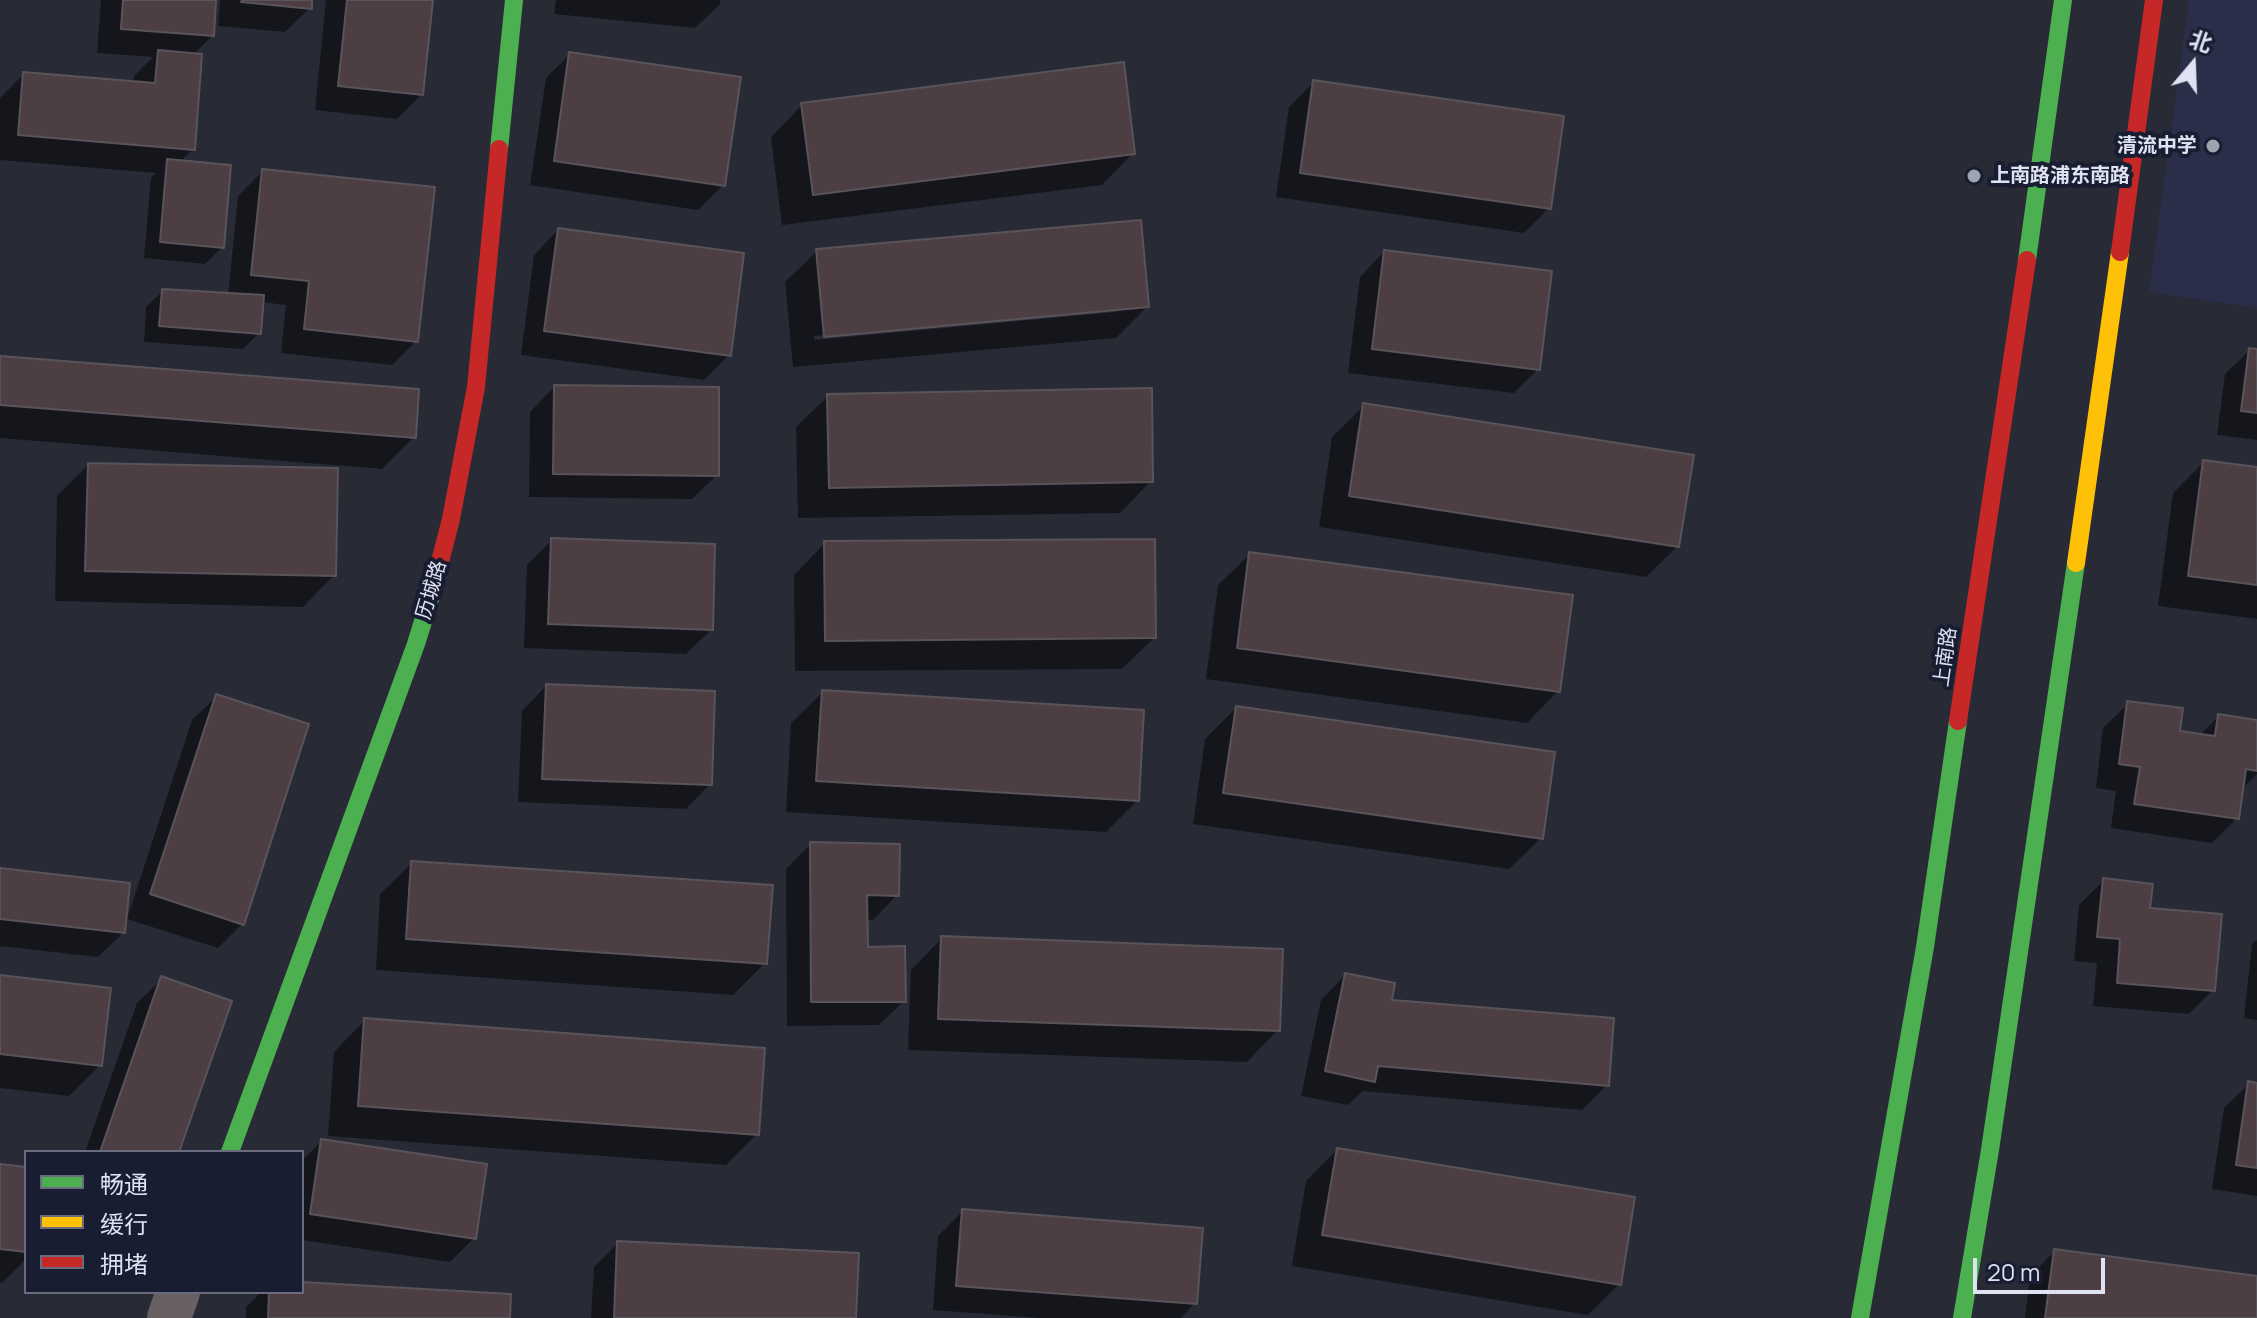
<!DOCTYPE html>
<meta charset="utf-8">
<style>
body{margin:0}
#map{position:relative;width:2257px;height:1318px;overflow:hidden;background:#282a36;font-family:Manrope,"Noto Sans SC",sans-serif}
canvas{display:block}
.legend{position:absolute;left:24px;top:1150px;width:280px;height:144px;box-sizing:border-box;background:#191d32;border:2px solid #686c7e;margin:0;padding:10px 14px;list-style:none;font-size:24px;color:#dfe2f1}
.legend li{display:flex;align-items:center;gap:16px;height:40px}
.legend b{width:40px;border:2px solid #686c7e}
.north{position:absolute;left:2153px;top:24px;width:80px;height:80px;-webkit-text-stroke:6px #191d32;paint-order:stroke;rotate:19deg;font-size:22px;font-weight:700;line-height:32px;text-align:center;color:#dfe2f1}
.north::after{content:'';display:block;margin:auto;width:28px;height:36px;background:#dfe2f1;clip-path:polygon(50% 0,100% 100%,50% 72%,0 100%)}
.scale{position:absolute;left:1973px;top:1258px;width:132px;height:36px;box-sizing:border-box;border:4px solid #dfe2f1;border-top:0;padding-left:10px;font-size:24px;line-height:28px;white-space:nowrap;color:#dfe2f1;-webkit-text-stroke:6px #191d32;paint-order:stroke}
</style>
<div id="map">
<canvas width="2257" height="1318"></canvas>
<ul class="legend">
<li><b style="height:10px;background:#4caf50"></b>畅通</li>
<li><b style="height:10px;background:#ffc107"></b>缓行</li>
<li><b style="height:10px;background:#c62828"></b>拥堵</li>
</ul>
<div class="north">北</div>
<div class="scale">20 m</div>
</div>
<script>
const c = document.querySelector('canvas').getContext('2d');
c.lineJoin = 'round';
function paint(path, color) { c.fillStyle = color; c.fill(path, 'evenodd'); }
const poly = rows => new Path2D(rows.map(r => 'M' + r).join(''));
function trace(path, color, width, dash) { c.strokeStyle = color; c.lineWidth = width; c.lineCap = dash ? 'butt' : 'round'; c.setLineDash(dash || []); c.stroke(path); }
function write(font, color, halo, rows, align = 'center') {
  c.font = font + ' Manrope,"Noto Sans SC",sans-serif'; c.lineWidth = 8; c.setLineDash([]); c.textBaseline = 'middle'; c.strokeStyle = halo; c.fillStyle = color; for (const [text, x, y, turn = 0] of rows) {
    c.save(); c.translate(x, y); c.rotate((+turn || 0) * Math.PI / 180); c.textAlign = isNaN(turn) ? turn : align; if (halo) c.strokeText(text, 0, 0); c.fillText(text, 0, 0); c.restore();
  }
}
paint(poly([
 [2189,0,2257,0,2257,308,2149,292]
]), '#2a2e48');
paint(poly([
 [101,0,214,0,212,36,193,55,193,149,180,162,222,247,205,264,144,258,151,178,156,173,0,160,0,98,24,74,133,83,134,76,153,57,97,53],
 [220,0,310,0,310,8,285,32,218,26],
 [326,0,431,0,421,95,397,119,315,110],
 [556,0,720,0,720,4,695,28,554,14],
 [570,54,723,185,698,210,530,185,546,78],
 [1314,82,1549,208,1524,233,1276,197,1289,107],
 [802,105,1133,153,1102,185,782,225,771,137],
 [263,171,416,341,392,365,281,353,286,305,261,302,259,333,243,349,144,342,146,307,163,291,228,295,238,196],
 [558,230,729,355,704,380,521,355,534,255],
 [817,251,1147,307,1116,338,793,367,785,282],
 [1116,308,1116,312,814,340,814,336],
 [1384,252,1538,369,1514,393,1348,373,1360,277],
 [2250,350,2257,351,2257,440,2217,435,2225,374],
 [0,358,414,437,382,469,0,438],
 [554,387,717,475,692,499,529,497,530,412],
 [828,396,1151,481,1120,513,798,518,796,427],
 [1364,406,1678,546,1646,577,1319,527,1332,437],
 [2204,462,2257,469,2257,619,2158,606,2173,493],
 [88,465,334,575,303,607,55,601,57,496],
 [552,540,711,630,686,654,524,648,527,565],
 [825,543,1154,638,1122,669,795,671,794,575],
 [1250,554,1558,691,1527,723,1206,679,1218,585],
 [546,686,710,784,686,809,518,802,522,711],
 [823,692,1137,801,1106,832,786,812,791,723],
 [217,696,242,924,218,948,127,919,192,720],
 [2128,704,2178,732,2199,736,2219,716,2257,722,2257,774,2241,790,2237,818,2212,843,2111,828,2116,791,2096,788,2103,728],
 [1236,708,1541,838,1509,869,1193,824,1205,739],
 [811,844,897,895,873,920,866,920,866,949,904,1001,879,1025,787,1026,786,869],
 [412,863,765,963,733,995,376,970,380,894],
 [0,870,123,933,98,957,0,946],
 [2104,880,2148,910,2213,990,2189,1014,2093,1006,2097,963,2074,961,2079,905],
 [942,938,1278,1030,1247,1062,908,1050,911,970],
 [2257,940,2257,1020,2244,1018,2252,944],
 [1345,975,1389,1001,1607,1085,1582,1110,1363,1091,1348,1105,1301,1096,1321,1000],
 [0,977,100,1065,69,1096,0,1088],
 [162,979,177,1152,85,1152,137,1003],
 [365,1020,757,1134,726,1165,328,1136,334,1052],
 [2249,1084,2257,1085,2257,1196,2212,1189,2224,1108],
 [322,1141,474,1238,450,1262,302,1240,302,1160],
 [1337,1150,1619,1284,1588,1315,1292,1266,1306,1181],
 [0,1166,26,1169,26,1259,2,1283,0,1283],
 [963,1211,1195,1303,1181,1318,1040,1318,933,1310,938,1236],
 [618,1243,854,1318,591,1318,594,1267],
 [2055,1251,2257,1278,2257,1318,2025,1318,2030,1276],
 [302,1284,508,1318,246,1318,246,1307,261,1292,302,1292]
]), '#0007');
const building = poly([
 [123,0,216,0,214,36,121,29,123,0],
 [242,0,312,0,312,9,241,2,242,0],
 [347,0,433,0,423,95,338,86,347,0],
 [158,50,202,54,195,150,18,135,23,72,155,83,158,50],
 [569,52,741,77,725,186,554,161,569,52],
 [1124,62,1135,154,813,195,801,103,1124,62],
 [1313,80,1564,116,1551,209,1300,173,1313,80],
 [167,159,231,165,224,248,160,242,167,159],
 [262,169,435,187,418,342,304,329,309,281,251,275,262,169],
 [1141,220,1149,307,824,337,816,249,1141,220],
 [558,228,744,253,731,356,544,331,558,228],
 [1384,250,1552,271,1540,370,1372,349,1384,250],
 [162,289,264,295,261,334,159,326,162,289],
 [2249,348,2257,349,2257,413,2241,411,2249,348],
 [0,356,419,389,416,438,0,405,0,356],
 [554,385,719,387,719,476,553,474,554,385],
 [1152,388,1153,482,829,488,827,394,1152,388],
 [1363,403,1694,455,1679,547,1349,496,1363,403],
 [2203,460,2257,467,2257,585,2188,576,2203,460],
 [88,463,338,468,336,576,85,571,88,463],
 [551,538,715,544,713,630,548,624,551,538],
 [1155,539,1156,638,825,641,824,541,1155,539],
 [1249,552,1573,595,1560,692,1237,648,1249,552],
 [546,684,715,691,712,785,542,779,546,684],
 [822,690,1144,710,1139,801,816,781,822,690],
 [216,694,309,724,244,925,150,894,216,694],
 [2127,701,2183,708,2180,731,2215,736,2218,714,2257,720,2257,771,2246,769,2239,819,2134,804,2140,767,2119,764,2127,701],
 [1236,706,1555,752,1543,839,1223,793,1236,706],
 [810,842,900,844,899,896,867,895,868,947,905,946,906,1002,811,1002,810,842],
 [411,861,773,885,767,964,406,939,411,861],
 [0,868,130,883,125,933,0,919,0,868],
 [2103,878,2153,884,2150,908,2222,914,2215,991,2117,983,2120,939,2097,937,2103,878],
 [941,936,1283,949,1280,1031,938,1019,941,936],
 [1345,973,1395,983,1392,1000,1614,1018,1609,1086,1378,1066,1375,1082,1325,1071,1345,973],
 [0,975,111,988,102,1066,0,1054,0,975],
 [161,976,232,1001,179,1152,100,1152,161,976],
 [364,1018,765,1048,759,1135,358,1106,364,1018],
 [2248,1081,2257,1083,2257,1168,2236,1165,2248,1081],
 [321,1139,487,1164,476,1239,310,1214,321,1139],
 [1337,1148,1635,1197,1621,1285,1322,1235,1337,1148],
 [0,1164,26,1167,26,1252,0,1249,0,1164],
 [962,1209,1203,1228,1197,1304,956,1286,962,1209],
 [617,1241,859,1253,856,1318,614,1318,617,1241],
 [2054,1249,2257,1276,2257,1318,2045,1318,2054,1249],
 [302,1282,511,1294,510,1318,268,1318,269,1292,302,1292,302,1282]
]);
paint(building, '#4d3e44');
trace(building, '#595459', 2);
trace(poly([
 [169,1318,178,1292]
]), '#696062', 44);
trace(poly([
 [499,149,514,0],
 [2027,260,2063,0],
 [230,1152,416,644,433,589],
 [1860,1318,1925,947,1958,721],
 [1962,1318,1990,1150,2076,563]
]), '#4caf50', 18);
trace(poly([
 [2076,563,2120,252]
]), '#ffc107', 18);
trace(poly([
 [2120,252,2154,0],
 [433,589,451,519,476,387,499,149],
 [1958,721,2027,260]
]), '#c62828', 18);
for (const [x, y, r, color] of [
 [2213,146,8,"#9fa2b0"],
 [1974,176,8,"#9fa2b0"]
]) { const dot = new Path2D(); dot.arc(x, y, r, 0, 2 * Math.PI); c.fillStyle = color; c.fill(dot); trace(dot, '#191d32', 3); }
write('bold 20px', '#dfe2f1', '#191d32', [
 ["清流中学",2197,146],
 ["上南路浦东南路",1990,176,"left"]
], 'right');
write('20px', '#dfe2f1', '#191d32', [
 ["历城路",432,590,-74],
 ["上南路",1946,657,-82]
]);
</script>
